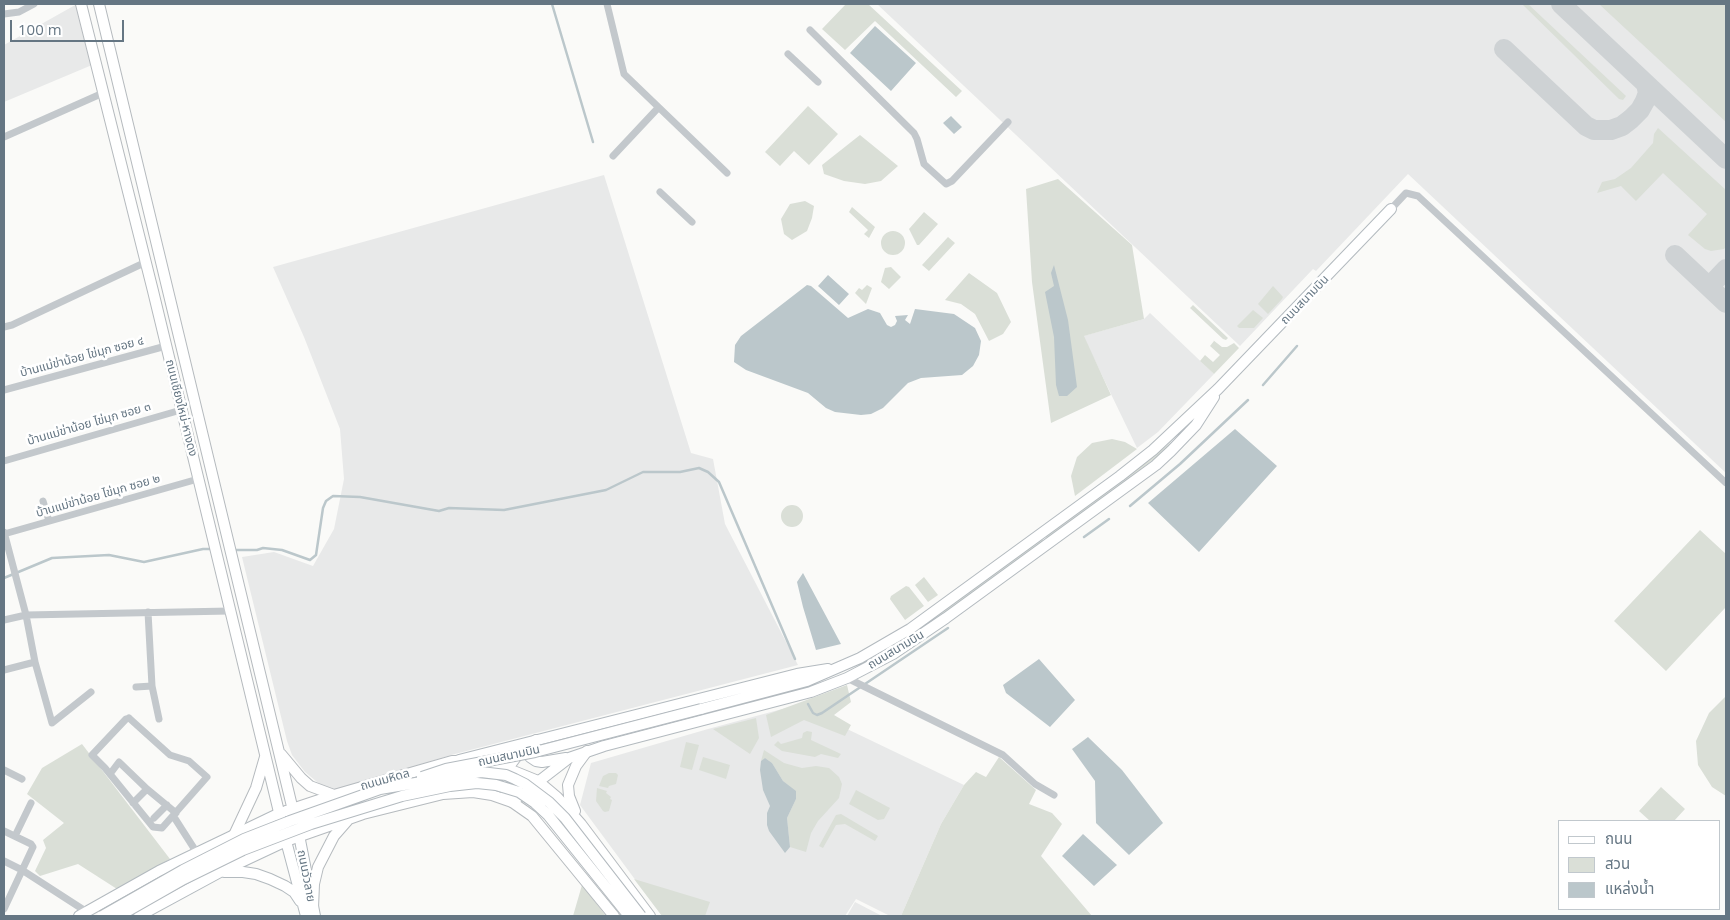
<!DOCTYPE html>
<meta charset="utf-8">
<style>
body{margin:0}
#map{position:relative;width:1730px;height:920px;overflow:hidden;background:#fafaf8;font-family:"Open Sans","Noto Sans Thai",sans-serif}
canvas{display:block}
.frame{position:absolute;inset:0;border:5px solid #657683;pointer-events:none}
.legend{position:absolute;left:1558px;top:820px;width:162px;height:90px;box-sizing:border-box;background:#fff;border:1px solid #c1c8cd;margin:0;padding:6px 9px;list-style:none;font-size:15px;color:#657683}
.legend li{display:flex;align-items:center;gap:10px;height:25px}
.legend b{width:25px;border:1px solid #c1c8cd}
.scale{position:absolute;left:10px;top:20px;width:114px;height:22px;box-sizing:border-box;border:2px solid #657683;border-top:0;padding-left:6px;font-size:15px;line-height:18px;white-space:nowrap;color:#657683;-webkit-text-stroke:4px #fff;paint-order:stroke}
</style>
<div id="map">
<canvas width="1730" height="920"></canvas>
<div class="frame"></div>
<ul class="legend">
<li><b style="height:6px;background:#fff"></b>ถนน</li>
<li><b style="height:14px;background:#dadfd7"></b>สวน</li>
<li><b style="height:14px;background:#bbc7cb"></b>แหล่งน้ำ</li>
</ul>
<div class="scale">100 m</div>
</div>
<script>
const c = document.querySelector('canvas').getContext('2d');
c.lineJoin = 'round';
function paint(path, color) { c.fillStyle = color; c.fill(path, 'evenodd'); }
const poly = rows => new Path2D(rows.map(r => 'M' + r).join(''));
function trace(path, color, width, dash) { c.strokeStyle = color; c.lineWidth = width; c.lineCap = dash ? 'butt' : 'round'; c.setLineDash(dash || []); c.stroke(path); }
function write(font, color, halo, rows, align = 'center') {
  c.font = font + ' "Open Sans","Noto Sans Thai",sans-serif'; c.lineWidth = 5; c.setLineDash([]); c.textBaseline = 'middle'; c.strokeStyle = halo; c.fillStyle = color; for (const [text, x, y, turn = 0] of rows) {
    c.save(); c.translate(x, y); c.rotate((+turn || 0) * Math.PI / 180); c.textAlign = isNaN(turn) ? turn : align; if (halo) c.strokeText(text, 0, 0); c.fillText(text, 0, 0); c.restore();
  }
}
paint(poly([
 [77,4,92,65,4,102,4,45],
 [877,4,1726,4,1726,473,1408,174,1316,271,1313,269,1240,346],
 [604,175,691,453,713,459,725,524,798,665,451,755,336,791,322,786,305,772,292,755,287,741,242,557,274,552,313,566,334,529,344,479,340,429,304,337,273,267],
 [1150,313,1214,374,1158,432,1137,448,1083,336,1144,319],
 [797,705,964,785,941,824,901,916,890,916,856,899,845,916,662,916,580,805,591,763,708,729],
 [855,902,882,916,847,916]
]), '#e8e9e9');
paint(poly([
 [846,4,868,4,962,91,956,97,875,21,845,50,822,29],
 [1522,4,1528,4,1626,96,1623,100,1619,99],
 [1599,4,1726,4,1726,122],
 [808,106,838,134,809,165,794,151,780,166,765,152],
 [1658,128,1726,190,1726,247,1724,249,1711,251,1705,249,1688,235,1707,214,1663,173,1636,201,1621,186,1597,193,1602,182,1615,179,1631,168,1653,143,1654,134],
 [860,135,898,166,881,181,865,184,844,181,824,174,822,165],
 [1058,179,1132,245,1144,319,1084,336,1111,395,1051,423,1032,282,1026,189],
 [805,201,814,206,812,218,807,231,792,240,784,234,781,219,790,204],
 [852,207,875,227,869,238,864,234,868,230,849,212],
 [924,212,938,224,919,245,917,245,909,229],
 '881 243a12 12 0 1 1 24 0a12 12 0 1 1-24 0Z',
 [948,237,955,243,929,271,922,265],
 [891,267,901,277,889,289,881,282,885,268],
 [969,273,997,293,1011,322,1003,334,989,341,975,314,961,304,945,300],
 [867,285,872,288,866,304,855,293,859,288,862,290],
 [1273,286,1283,297,1282,299,1268,314,1258,304],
 [1193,305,1228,338,1226,340,1223,339,1190,308],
 [1253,310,1263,318,1254,328,1239,328,1237,326],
 [1213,340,1222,347,1227,347,1234,343,1239,348,1214,374,1200,361,1205,355,1213,362,1220,355,1210,346,1214,341],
 [1177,438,1162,453,1048,540,1045,536],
 [1112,439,1125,442,1137,449,1075,496,1071,476,1077,457,1092,443],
 '781 516a11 11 0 1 1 22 0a11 11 0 1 1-22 0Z',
 [1700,530,1726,554,1726,607,1666,671,1614,621],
 [1042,539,1044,542,928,625,927,624,927,621],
 [924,577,938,595,928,602,915,585],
 [906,586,909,587,924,606,905,620,890,599,891,596],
 [847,685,851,702,834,715,851,725,845,736,804,720,771,737,766,715],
 [1726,696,1726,796,1712,787,1698,765,1696,741,1709,713],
 [756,718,759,738,750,754,713,729],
 [807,731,812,732,811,740,841,754,838,758,821,754,815,757,782,751,774,745,778,741,781,744,802,738,803,733],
 [686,742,699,745,692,770,680,767],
 [82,744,170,859,117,889,78,864,40,876,35,871,46,848,43,840,64,823,27,794,42,768],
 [764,750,784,763,802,768,816,766,829,768,839,777,842,784,839,798,818,821,811,833,806,852,790,847,787,818,796,799,795,791,783,781,772,763,765,758,761,761],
 [703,757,730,765,726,779,699,770],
 [999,757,1036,790,1029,804,1052,813,1062,824,1041,856,1092,916,901,916,941,824,964,785,976,772,986,777],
 [609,773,616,773,618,775,616,784,609,786,608,788,599,786,603,776],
 [1661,787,1685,809,1674,821,1650,821,1639,811],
 [597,788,607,791,606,793,611,797,610,799,612,800,609,811,605,812,603,811,596,801],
 [856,790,890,808,884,819,878,820,849,804],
 [841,814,878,836,875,841,845,824,836,825,823,848,819,846,836,815],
 [634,879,710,902,705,916,662,916],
 [582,885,606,916,573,916]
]), '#dadfd7');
paint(poly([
 [875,26,916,63,891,91,850,53],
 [951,116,962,127,954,134,943,123],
 [1054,265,1068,320,1077,387,1067,396,1059,396,1056,385,1054,337,1045,292,1054,286,1051,273],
 [828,275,849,294,839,305,818,286],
 [807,285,811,286,848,318,868,309,880,313,887,325,891,327,895,325,897,321,895,316,908,315,905,320,910,324,915,309,954,314,975,328,981,341,979,355,973,366,962,375,921,378,908,383,883,408,871,414,861,415,835,412,826,408,808,393,746,370,734,362,735,345,741,336],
 [1235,429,1277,466,1199,552,1148,503],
 [803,573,841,644,816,650,803,607,797,582],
 [1039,659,1075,700,1050,727,1006,693,1003,685],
 [1088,737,1122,770,1163,823,1129,855,1096,823,1095,781,1072,749],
 [765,758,772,763,783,781,796,791,796,799,787,818,790,847,785,853,769,831,767,825,767,813,770,806,763,790,760,770,761,761],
 [1083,834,1117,865,1094,886,1062,856]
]), '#bbc7cb');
trace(poly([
 [552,4,593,142],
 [1263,385,1297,346],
 [1130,506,1180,464,1248,400],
 [1084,537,1109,519],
 [233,550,257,550,263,548,282,550,310,560,316,555,323,508,326,501,333,496,360,497,439,511,449,508,504,510,606,490,643,472,680,472,699,468,708,472,719,482,795,659],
 [4,578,52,558,109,555,144,562,203,549,213,549],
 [808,704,813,713,817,715,822,713,948,628]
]), '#bbc7cb', 2.5);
trace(poly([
 [1561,4,1726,159],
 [1504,49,1586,126,1594,130,1611,130,1622,126,1631,119,1640,110,1645,101,1648,93,1646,84],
 [1675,255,1726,303],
 [1709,287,1726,269]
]), '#ced2d4', 20);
const secondary = poly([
 [701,709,807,681,860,658,910,629,1120,476,1153,450,1218,389,1391,209],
 [529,747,530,757,536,761,542,762,566,758],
 [459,760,797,674,828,669],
 [512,802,569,758,604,746,811,692,847,678,893,654,946,618,1156,465,1171,451,1196,425,1214,397],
 [299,835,315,916],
 [224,872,243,872,256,874,270,879,285,886,294,892,300,901],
 [79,916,159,871,280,813],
 [139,916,220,872,286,841,306,916]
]);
const primary = poly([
 [81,4,153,291,286,841,363,814,443,794,473,792,492,795,512,802,532,816,614,916],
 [99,4,297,827],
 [281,754,301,778,310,786,334,795],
 [507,796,505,788,508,768,520,752,536,740],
 [286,811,334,795,452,761,470,761,506,768,538,781,557,797,581,824,650,916],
 [575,811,569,796,568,785,576,766,587,751],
 [234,835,256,788,265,757],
 [313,908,314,884,318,867,334,836,348,820]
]);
trace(secondary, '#b3babf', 12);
trace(primary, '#b5babe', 12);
trace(poly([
 [607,4,624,74,727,173],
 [4,14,19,12,34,4],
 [810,30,914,133,917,139,924,164,946,184,952,181,1008,122],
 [788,54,818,82],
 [4,137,103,93],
 [613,156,658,108],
 [660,192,692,222],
 [1391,209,1406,193,1418,196,1726,483],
 [4,327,12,325,146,262],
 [4,390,166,346],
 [4,461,181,410],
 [43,501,49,521],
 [4,532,26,615,35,662,52,723,91,692],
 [4,534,198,479],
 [148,612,152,686,159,719],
 [4,620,26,615,230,611],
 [4,670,35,662],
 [847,678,1003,755,1035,784,1054,795],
 [136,687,152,686],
 [129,718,170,755,189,761,207,777,162,828,153,827,105,768,92,755,126,719,129,718],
 [4,770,22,779],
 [110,774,119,762,147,789,176,813],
 [133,803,147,789],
 [174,817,197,853],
 [154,818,167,805],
 [4,831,31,844,33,847,4,909],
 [15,836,31,803],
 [4,861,22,870,87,912]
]), '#c3c8cc', 7);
trace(secondary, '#fff', 10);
trace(primary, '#fff', 10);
const secondaryBridge = poly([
 [422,777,446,769,535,752,701,709],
 [102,916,183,870,244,839,290,821,380,789,481,772,506,775,515,779,525,784,549,802,565,818,641,916],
 [119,916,184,879,243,850,311,824,402,796,450,786,477,783,496,785,519,792,535,803,548,815,629,916]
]);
trace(secondaryBridge, '#b3babf', 12, []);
trace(secondaryBridge, '#fff', 10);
write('12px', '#657683', '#fff', [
 ["ถนนสนามบิน",1305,300,-46],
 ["บ้านแม่ข่าน้อย ไข่มุก ซอย ๔",82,357,-15],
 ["ถนนเชียงใหม่-หางดง",181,408,76],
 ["บ้านแม่ข่าน้อย ไข่มุก ซอย ๓",89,424,-16],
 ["บ้านแม่ข่าน้อย ไข่มุก ซอย ๒",98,496,-16],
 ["ถนนสนามบิน",896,650,-31],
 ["ถนนสนามบิน",509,756,-12],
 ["ถนนมหิดล",385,780,-16],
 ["ถนนวัวลาย",306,876,79]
]);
</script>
